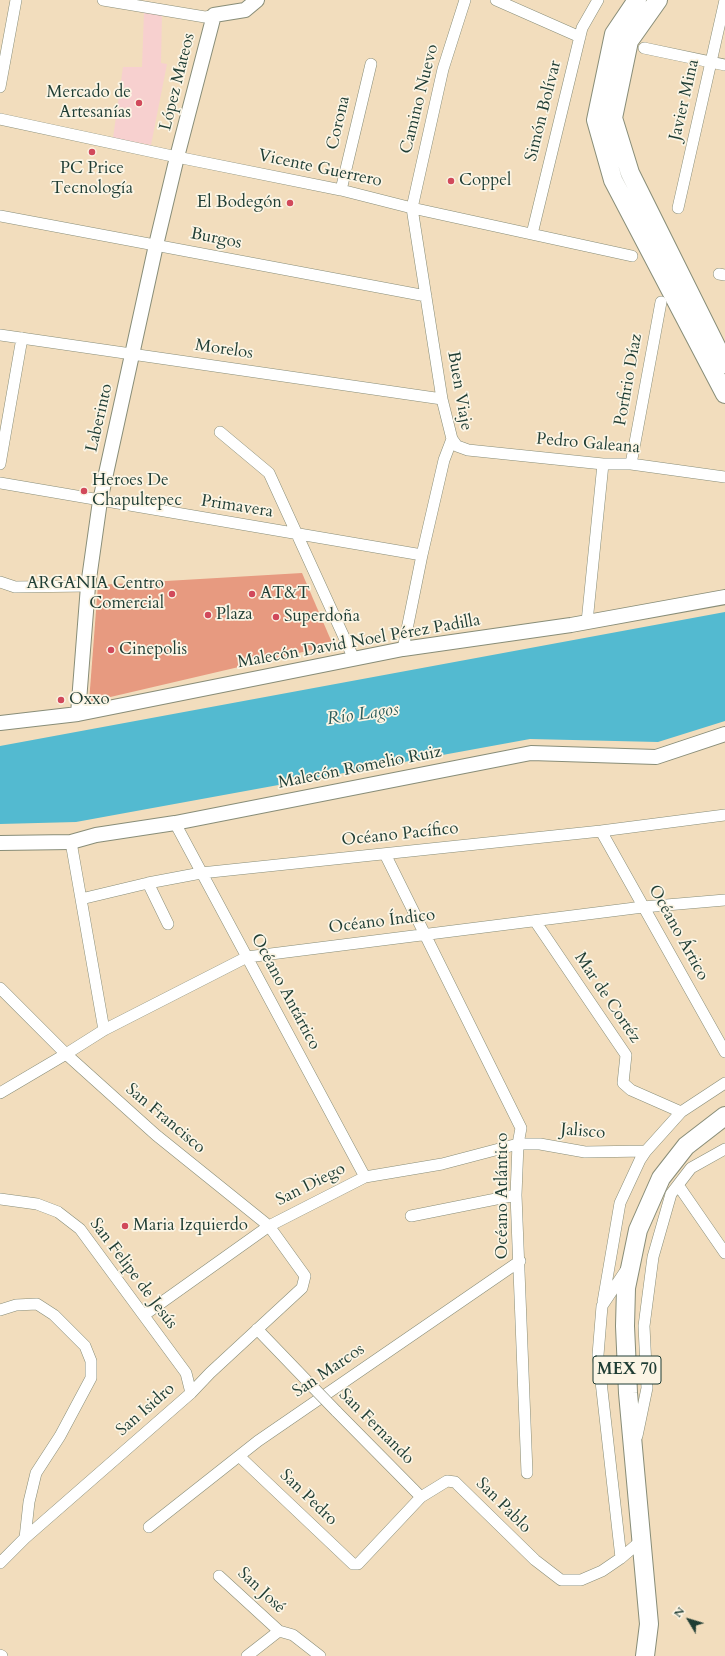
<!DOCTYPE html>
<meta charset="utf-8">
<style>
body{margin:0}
#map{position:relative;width:725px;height:1656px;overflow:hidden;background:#f2ddbd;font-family:Cardo,serif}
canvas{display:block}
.north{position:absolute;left:669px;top:1600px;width:40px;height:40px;-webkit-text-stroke:3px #fcf5e5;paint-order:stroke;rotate:308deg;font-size:11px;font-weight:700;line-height:16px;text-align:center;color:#1f3d34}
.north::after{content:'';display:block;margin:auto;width:14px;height:18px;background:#1f3d34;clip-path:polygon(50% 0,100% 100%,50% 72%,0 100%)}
</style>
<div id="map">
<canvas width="725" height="1656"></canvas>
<div class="north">N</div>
</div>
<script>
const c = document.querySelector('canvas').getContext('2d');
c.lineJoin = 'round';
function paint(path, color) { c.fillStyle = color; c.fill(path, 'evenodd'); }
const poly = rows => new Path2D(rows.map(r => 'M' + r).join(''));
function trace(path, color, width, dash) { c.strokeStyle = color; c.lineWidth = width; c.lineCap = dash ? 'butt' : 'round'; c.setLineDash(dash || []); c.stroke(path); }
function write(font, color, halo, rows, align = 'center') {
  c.font = font + ' Cardo,serif'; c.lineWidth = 3.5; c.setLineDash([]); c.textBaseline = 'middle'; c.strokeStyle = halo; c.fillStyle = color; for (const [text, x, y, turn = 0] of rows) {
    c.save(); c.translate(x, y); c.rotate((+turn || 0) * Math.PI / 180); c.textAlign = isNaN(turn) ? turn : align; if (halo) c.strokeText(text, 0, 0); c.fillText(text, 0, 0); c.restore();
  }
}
paint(poly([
 [144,11,162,14,161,63,167,64,151,145,113,138,123,67,142,67]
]), '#f7d0cf');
paint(poly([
 [725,612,725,721,658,742,530,739,76,822,0,824,0,746]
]), '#53bad0');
paint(poly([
 [302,573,333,645,89,702,98,585]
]), '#e79a80');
const minor = poly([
 [103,0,205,17,214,15],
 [465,0,443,69,412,208,442,399,452,439,457,446,468,450,603,464,631,464,725,477],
 [496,0,580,37],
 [644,48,725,65],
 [0,87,16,0],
 [0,119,177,157,341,190,412,208,632,256],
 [341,190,371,64],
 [678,208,725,0],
 [0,216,426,296],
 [532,234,582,28,598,0],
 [719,274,725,275],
 [0,335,442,399],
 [220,432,269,473,354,659],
 [0,464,22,338],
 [631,464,661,302],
 [0,483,422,555],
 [0,582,15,587,88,586],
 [587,622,603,464],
 [403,649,422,555,444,460,452,439],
 [175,823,365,1177],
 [601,831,725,1052],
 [71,842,104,1030],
 [385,854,521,1128,518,1144,516,1195,527,1473],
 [148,883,168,924],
 [81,899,148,883,201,873,601,831,725,815],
 [535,921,626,1055,623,1083,631,1090,681,1112],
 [0,988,66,1054,156,1135,269,1226,305,1276,302,1288,210,1373,191,1393,25,1538,0,1563],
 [0,1093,66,1054,104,1030,247,957,643,907,725,900],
 [678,1185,725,1253],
 [0,1199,37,1204,58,1212,80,1229,186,1373,191,1393],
 [411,1216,516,1195],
 [603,1302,620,1203,640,1160,646,1151,681,1112,725,1083],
 [0,1310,16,1305,37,1304,54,1315,85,1346,91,1361,91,1378,60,1436,36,1473,29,1502,25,1538],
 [144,1315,269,1226,365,1177,442,1164,518,1144,540,1144,585,1152,646,1151],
 [257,1329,308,1382],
 [336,1411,421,1497],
 [637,1436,647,1388,644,1326,653,1257,671,1194,691,1168,725,1149],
 [239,1456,353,1564,358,1564,421,1497,447,1481,455,1482,535,1560,561,1580,581,1580,602,1571,621,1558,642,1540],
 [149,1527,258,1441,520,1261],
 [621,1558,598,1355,602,1306,626,1270],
 [219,1576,279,1631,293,1635,320,1656],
 [0,1655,2,1656],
 [247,1656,279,1631]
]);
const tertiary = poly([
 [78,714,88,586,100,501,156,245,177,157,214,15,245,10,257,0],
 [0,723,78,714,403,649,571,625,725,597],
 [0,843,71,842,96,835,175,823,531,753,656,757,725,734]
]);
const primary = poly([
 [637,0,614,34,596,120,613,180,725,394],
 [658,0,629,41,613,118,630,173,725,364],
 [645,1656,649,1624,628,1393,625,1326,626,1288,638,1230,661,1178,686,1146,725,1116]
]);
trace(minor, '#888d78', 12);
trace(tertiary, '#888d78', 16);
trace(primary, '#888d78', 20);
trace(minor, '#fff', 11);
trace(tertiary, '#fff', 14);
trace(primary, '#fff', 18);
const minorBridge = poly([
 [308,1382,336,1411]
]);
trace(minorBridge, '#888d78', 12, []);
trace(minorBridge, '#fff', 11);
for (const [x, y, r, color] of [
 [139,103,4,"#d1495b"],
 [92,152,4,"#d1495b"],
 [451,181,4,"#d1495b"],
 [290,203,4,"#d1495b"],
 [84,491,4,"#d1495b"],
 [172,594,4,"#d1495b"],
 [252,594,4,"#d1495b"],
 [208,615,4,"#d1495b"],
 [276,617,4,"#d1495b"],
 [111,650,4,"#d1495b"],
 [61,700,4,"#d1495b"],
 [125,1226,4,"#d1495b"]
]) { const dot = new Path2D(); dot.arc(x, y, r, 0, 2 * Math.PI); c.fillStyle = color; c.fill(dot); trace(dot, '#fcf5e5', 1.5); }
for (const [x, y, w] of [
 [627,1370,68]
]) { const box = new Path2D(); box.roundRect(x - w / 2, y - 14, w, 28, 3); c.fillStyle = '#fcf5e5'; c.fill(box); trace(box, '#1f3d34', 1); }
write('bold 16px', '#1f3d34', null, [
 ["MEX 70",627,1370]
]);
write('17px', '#1f3d34', '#fcf5e5', [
 ["López Mateos",178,82,-76],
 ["Camino Nuevo",420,99,-76],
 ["Javier Mina",685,100,-77],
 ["Simón Bolívar",544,111,-76],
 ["Corona",339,123,-77],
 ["Vicente Guerrero",320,169,12],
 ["Burgos",216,239,11],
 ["Morelos",224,350,8],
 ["Porfirio Díaz",629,380,-80],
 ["Buen Viaje",459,391,80],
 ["Laberinto",100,418,-77],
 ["Pedro Galeana",588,444,5],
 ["Primavera",237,507,9],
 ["Malecón David Noel Pérez Padilla",359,642,-10],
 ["Malecón Romelio Ruiz",360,768,-11],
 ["Océano Pacífico",400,835,-6],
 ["Océano Índico",382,922,-7],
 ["Océano Ártico",678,933,61],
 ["Océano Antártico",285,992,62],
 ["Mar de Cortéz",607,998,56],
 ["San Francisco",165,1119,40],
 ["Jalisco",583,1132,5],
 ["San Diego",311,1185,-27],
 ["Océano Atlántico",503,1196,-90],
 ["San Felipe de Jesús",133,1274,53],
 ["San Marcos",329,1371,-34],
 ["San Isidro",146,1410,-41],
 ["San Fernando",376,1427,45],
 ["San Pedro",308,1498,44],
 ["San Pablo",503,1506,45],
 ["San José",261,1591,43]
]);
write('17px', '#1f3d34', '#fcf5e5', [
 ["Mercado de",131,93,"right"],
 ["Artesanías",131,113,"right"],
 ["PC Price",92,169,"center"],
 ["Tecnología",92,189,"center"],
 ["Coppel",459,181],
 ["El Bodegón",282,203,"right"],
 ["Heroes De",92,481],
 ["Chapultepec",92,501],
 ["ARGANIA Centro",164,584,"right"],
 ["Comercial",164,604,"right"],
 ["AT&T",260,594],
 ["Plaza",216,615],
 ["Superdoña",284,617],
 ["Cinepolis",119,650],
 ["Oxxo",69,700],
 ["Maria Izquierdo",133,1226]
], 'left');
write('italic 18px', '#2c5c5b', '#fcf5e5', [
 ["Río Lagos",363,715,-8]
]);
</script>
